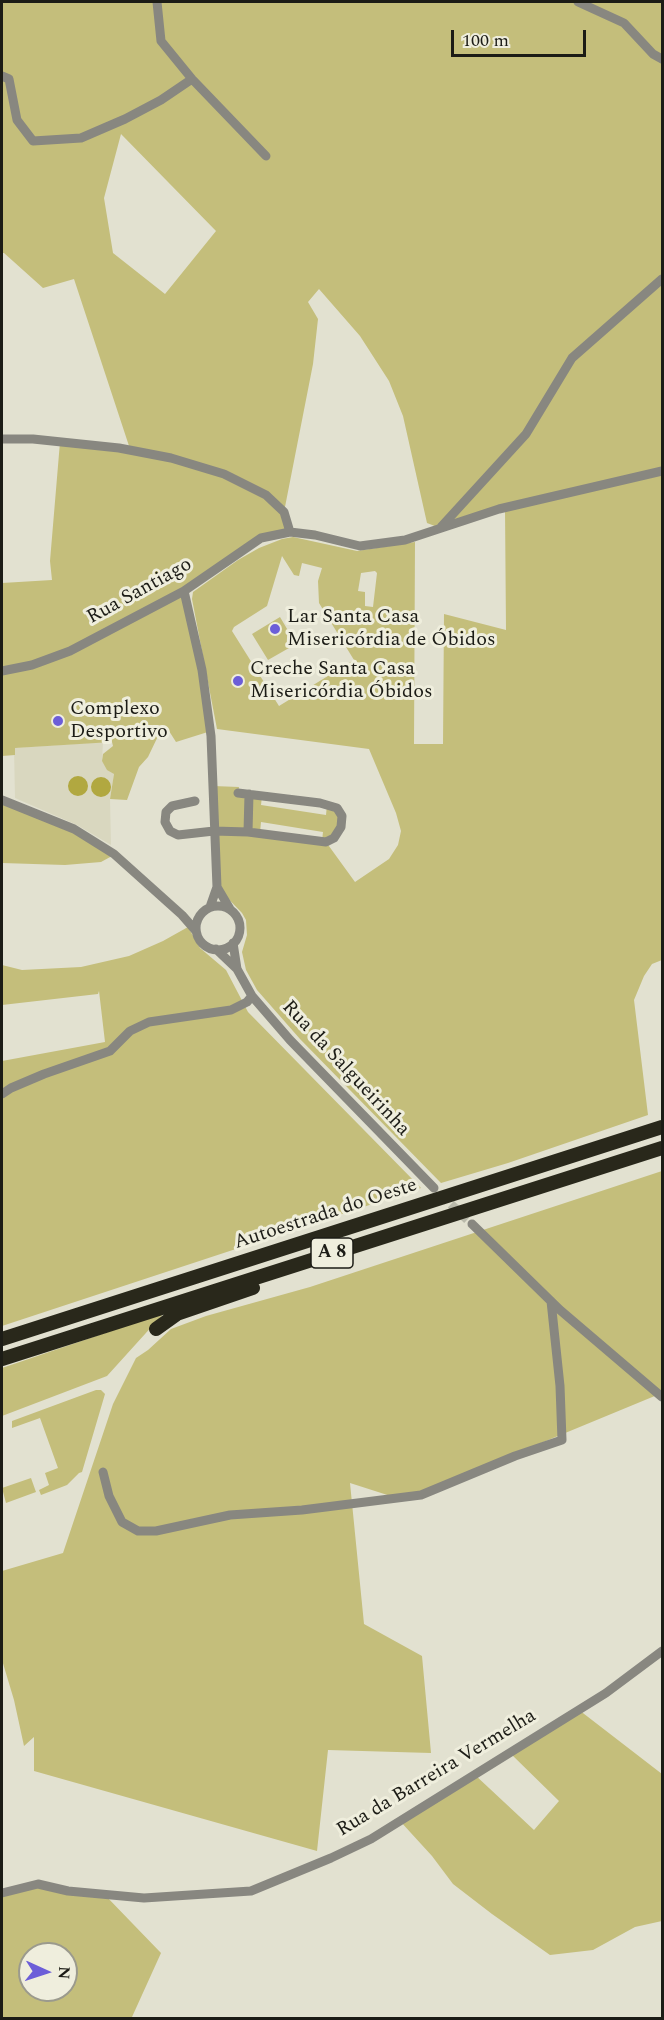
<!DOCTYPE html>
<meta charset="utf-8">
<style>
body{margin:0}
#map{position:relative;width:664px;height:2020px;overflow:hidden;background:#e2e1d0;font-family:Spectral,serif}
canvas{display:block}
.frame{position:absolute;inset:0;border:3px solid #1c1c16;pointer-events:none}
.north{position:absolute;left:18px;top:1942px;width:60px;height:60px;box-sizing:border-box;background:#efeedd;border:2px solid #9b9a8d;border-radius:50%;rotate:93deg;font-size:16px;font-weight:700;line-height:24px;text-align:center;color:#1c1c16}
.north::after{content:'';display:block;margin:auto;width:21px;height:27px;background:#6c5ed8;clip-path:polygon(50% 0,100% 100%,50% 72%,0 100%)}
.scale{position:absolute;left:451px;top:30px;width:135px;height:27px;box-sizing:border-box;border:3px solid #1c1c16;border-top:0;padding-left:8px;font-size:18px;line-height:21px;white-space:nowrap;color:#1c1c16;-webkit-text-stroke:4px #efeedd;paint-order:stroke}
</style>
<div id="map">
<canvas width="664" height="2020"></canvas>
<div class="frame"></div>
<div class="north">N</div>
<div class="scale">100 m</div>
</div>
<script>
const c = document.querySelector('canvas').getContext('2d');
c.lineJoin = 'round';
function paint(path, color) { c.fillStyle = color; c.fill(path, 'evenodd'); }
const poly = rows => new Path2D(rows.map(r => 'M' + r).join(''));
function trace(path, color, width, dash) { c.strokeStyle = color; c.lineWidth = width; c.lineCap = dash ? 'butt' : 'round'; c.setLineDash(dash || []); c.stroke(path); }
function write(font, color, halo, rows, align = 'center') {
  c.font = font + ' Spectral,serif'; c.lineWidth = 6; c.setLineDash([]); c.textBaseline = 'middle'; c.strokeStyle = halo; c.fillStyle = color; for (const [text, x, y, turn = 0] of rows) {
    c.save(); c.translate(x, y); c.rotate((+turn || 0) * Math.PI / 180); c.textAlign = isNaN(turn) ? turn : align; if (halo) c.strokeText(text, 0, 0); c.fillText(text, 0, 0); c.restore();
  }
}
paint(poly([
 [103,742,102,761,114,774,110,799,111,845,77,825,15,798,14,748]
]), '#d9d7bf');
paint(poly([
 [2,2,662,2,662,960,652,964,644,976,634,1000,648,1115,508,1163,441,1183,300,1039,257,990,246,970,242,952,247,935,246,920,242,913,217,887,213,786,239,787,238,793,262,796,261,805,326,815,327,805,337,808,341,827,326,842,355,882,389,859,398,845,401,831,396,813,369,749,217,729,192,599,193,592,238,560,259,548,282,539,293,537,357,551,415,542,414,744,443,744,444,614,506,630,505,509,440,528,427,523,403,416,389,381,360,336,319,289,308,302,318,319,313,364,284,512,290,532,261,538,184,591,211,731,176,742,169,731,160,732,148,757,139,767,127,800,110,799,114,774,107,770,102,761,103,754,113,746,112,742,15,748,15,755,2,756,2,583,52,580,50,561,60,442,130,449,74,279,43,288,4,253,2,253],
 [121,134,216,231,165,294,113,253,104,198],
 [282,556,294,575,299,576,302,563,322,568,318,581,319,603,354,660,279,706,232,631,234,627,267,606],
 [375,571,377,573,373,607,365,606,365,592,358,591,361,573],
 [261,822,323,832,322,841,260,833],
 [280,617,296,644,268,660,252,634],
 [2,804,72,832,112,856,101,862,65,865,2,863],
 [188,927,200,948,226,970,248,1012,421,1188,2,1326,2,1061,105,1042,99,991,98,994,2,1005,2,965,22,970,81,967,129,956,163,941],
 [662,1171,662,1393,403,1500,350,1483,364,1624,422,1656,431,1753,328,1750,317,1851,34,1771,34,1737,24,1746,14,1700,2,1660,2,1571,63,1553,113,1404,136,1358,148,1350,171,1329,206,1316,310,1287],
 [164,1313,107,1376,2,1416,2,1368],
 [96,1390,101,1390,105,1394,82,1472,79,1473,67,1485,41,1495,39,1490,49,1485,45,1473,58,1468,40,1418,12,1428,12,1421],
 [31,1478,36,1492,6,1503,2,1488],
 [579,1710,662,1774,662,1921,635,1927,593,1950,550,1955,492,1914,453,1884,432,1856,400,1821,474,1774,534,1830,559,1801,510,1753],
 [38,1884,104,1894,161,1953,132,2017,134,2018,2,2018,2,1893],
 [30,1954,66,1954,66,1990,30,1990]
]), '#c4be7b');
paint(poly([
 '68 786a10 10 0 1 1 20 0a10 10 0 1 1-20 0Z',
 '91 787a10 10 0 1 1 20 0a10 10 0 1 1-20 0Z'
]), '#b1a840');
trace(poly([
 [441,1195,472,1224]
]), '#babaab', 9, [9, 4.5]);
trace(poly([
 [157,2,161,41,192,79,266,156],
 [578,2,624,23,653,54,662,59],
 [2,76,9,79,17,120,33,141,81,138,125,119,161,100,192,79],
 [2,439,33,439,119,448,171,458,224,474,266,495,284,512,290,532],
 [441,527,526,434,572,358,662,279],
 [184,591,202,670,211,736,217,887,210,907],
 [2,671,32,665,70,651,184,591,261,538,290,532,315,535,360,546,405,540,499,509,662,471],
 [2,800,74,829,114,854,182,915,196,931],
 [195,801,172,806,166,812,165,822,170,831,178,835,214,831,248,832,326,842,334,838,341,827,342,816,337,808,320,803,238,793],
 [248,832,249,794],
 [217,887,230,909],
 '196 928a22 22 0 1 1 44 0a22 22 0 1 1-44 0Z',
 [233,943,237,969],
 [216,949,237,969,252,996,290,1040,434,1188],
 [2,1094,11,1088,44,1074,110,1051,130,1031,149,1022,231,1010,247,1002,252,996],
 [472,1224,560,1310,662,1397],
 [103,1472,109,1496,122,1522,138,1531,156,1531,230,1515,302,1510,421,1495,515,1456,562,1440,560,1386,551,1301],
 [2,1893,38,1884,68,1891,144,1898,251,1891,331,1858,371,1839,606,1693,662,1651]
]), '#888780', 9);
trace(poly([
 [156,1329,177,1314,253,1288],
 [2,1339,662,1127],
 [2,1359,662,1148]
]), '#29281b', 14);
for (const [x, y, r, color] of [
 [275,629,6,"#6c5ed8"],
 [238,681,6,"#6c5ed8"],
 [58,721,6,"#6c5ed8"]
]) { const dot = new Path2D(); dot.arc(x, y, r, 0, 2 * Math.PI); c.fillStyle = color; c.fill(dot); trace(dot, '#efeedd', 2); }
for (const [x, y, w] of [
 [332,1253,42]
]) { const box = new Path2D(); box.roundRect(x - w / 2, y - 15, w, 30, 4.5); c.fillStyle = '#efeedd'; c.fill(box); trace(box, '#1c1c16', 1.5); }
write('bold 18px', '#1c1c16', null, [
 ["A 8",332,1253]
]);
write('20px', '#1c1c16', '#efeedd', [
 ["Rua Santiago",140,592,-29],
 ["Rua da Salgueirinha",345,1069,47],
 ["Autoestrada do Oeste",326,1215,-18],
 ["Rua da Barreira Vermelha",437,1774,-31]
]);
write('20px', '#1c1c16', '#efeedd', [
 ["Lar Santa Casa",287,618],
 ["Misericórdia de Óbidos",287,641],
 ["Creche Santa Casa",250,670],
 ["Misericórdia Óbidos",250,693],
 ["Complexo",70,710],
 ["Desportivo",70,733]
], 'left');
</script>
